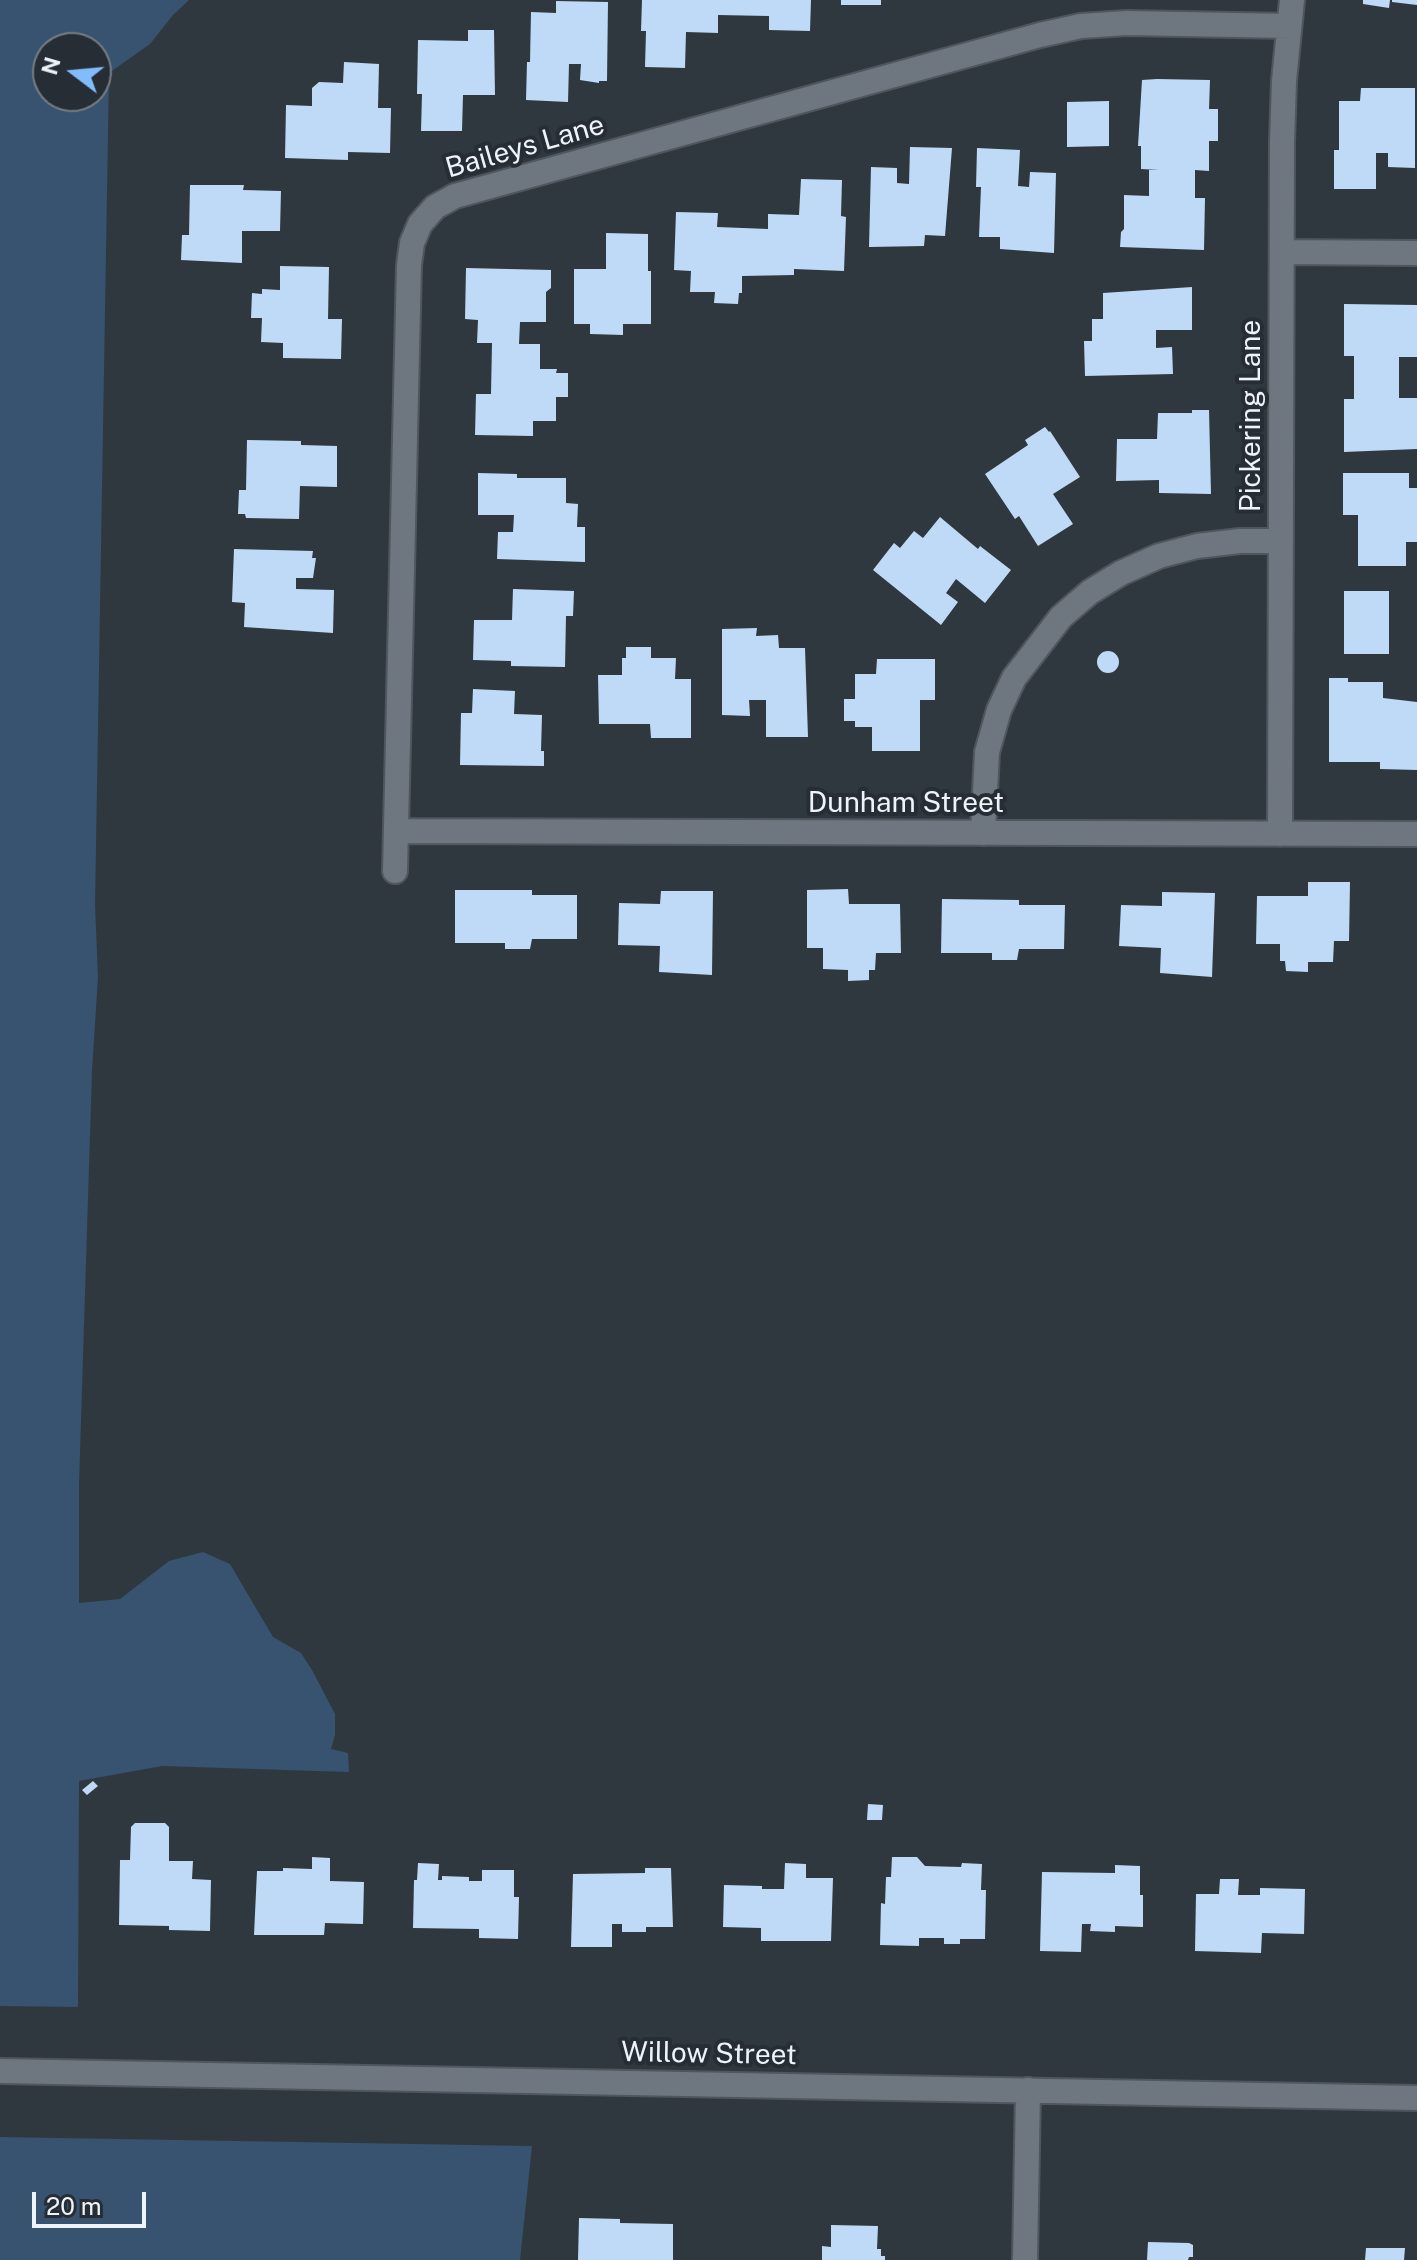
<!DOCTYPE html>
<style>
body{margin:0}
#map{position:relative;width:1417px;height:2260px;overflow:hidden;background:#30383f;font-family:"Public Sans",sans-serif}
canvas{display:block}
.north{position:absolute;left:32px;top:32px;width:80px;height:80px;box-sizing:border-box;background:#262d35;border:2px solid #767c83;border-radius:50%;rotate:286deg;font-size:22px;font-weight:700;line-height:32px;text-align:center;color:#eef3f8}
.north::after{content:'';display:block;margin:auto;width:28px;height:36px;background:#81bdfa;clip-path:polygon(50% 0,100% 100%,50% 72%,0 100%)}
.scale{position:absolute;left:32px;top:2192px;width:114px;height:36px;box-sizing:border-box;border:4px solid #eef3f8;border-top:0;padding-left:10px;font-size:24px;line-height:28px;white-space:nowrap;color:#eef3f8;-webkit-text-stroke:6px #262d35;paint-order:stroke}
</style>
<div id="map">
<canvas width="1417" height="2260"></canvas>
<div class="north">N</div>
<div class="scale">20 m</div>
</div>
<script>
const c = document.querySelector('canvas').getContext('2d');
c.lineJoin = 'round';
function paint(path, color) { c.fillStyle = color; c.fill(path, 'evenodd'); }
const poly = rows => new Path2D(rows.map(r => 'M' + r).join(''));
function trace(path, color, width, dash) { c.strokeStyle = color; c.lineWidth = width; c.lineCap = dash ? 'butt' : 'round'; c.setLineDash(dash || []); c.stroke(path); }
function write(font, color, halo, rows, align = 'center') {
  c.font = font + ' "Public Sans",sans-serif'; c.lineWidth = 8; c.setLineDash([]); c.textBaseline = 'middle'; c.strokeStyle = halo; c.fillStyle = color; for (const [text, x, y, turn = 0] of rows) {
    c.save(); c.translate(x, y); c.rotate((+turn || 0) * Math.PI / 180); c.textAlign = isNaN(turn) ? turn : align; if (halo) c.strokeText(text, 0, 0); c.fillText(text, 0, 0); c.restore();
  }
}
paint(poly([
 [0,0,189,0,173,15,150,44,109,73,95,905,98,977,92,1071,79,1485,79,1603,120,1599,169,1561,203,1552,230,1564,273,1637,301,1653,312,1670,335,1714,335,1735,331,1749,348,1753,349,1772,162,1766,79,1781,78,2007,0,2006],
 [48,48,96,48,96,96,48,96],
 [0,2137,532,2146,520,2260,0,2260]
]), '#375370');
paint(poly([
 [642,0,811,0,810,31,769,30,769,16,718,15,718,33,686,32,685,68,645,67,646,31,641,31],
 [841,0,881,0,881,5,841,5],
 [1363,0,1390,0,1389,8,1363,4],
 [1392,0,1417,0,1417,5,1392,2],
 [556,1,608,2,607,81,599,81,599,83,580,80,581,64,569,64,568,102,526,100,527,62,530,62,531,12,556,13],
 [468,30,494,30,495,95,463,95,462,131,421,131,422,94,417,94,418,40,468,41],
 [344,62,379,64,378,108,391,108,390,153,348,152,348,160,285,158,286,105,312,106,312,88,319,82,343,83],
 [1157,79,1210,80,1209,109,1218,109,1218,141,1209,141,1209,171,1195,170,1195,198,1205,198,1204,250,1120,247,1121,232,1124,229,1124,195,1149,196,1149,170,1159,170,1141,169,1141,146,1138,146,1142,80],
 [1361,88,1415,88,1415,168,1388,167,1388,153,1376,153,1376,189,1334,189,1334,150,1339,150,1339,101,1360,101],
 [1109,101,1109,146,1067,147,1067,102],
 [910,147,952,148,945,236,925,235,924,246,869,247,871,167,897,168,897,183,909,184],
 [977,148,1020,150,1018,186,1029,187,1030,172,1056,173,1054,253,1000,249,1000,237,979,237,981,187,976,187],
 [801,179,842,180,841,216,846,217,844,271,794,269,794,275,742,276,742,293,739,293,738,304,714,303,715,292,690,292,691,271,674,270,676,212,718,213,717,227,768,229,768,214,799,215],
 [190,185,244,185,243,190,281,191,280,231,242,231,242,263,181,260,182,235,189,235],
 [606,233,648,234,648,271,651,271,651,324,623,324,623,335,590,334,590,324,574,324,574,269,606,269],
 [280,266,329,267,328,319,342,319,341,359,283,358,283,343,261,342,262,318,251,318,252,293,262,294,262,289,280,290],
 [466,268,551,270,551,288,546,292,546,322,520,322,519,344,540,344,540,369,557,369,556,373,568,373,568,397,556,397,556,421,533,421,533,436,475,435,476,394,491,394,492,343,477,343,478,320,465,319],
 [1192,287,1192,330,1156,330,1156,348,1172,347,1173,374,1085,376,1084,341,1092,341,1092,319,1103,319,1103,293],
 [1344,304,1417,305,1417,357,1399,357,1399,398,1417,398,1417,449,1344,452,1344,399,1354,399,1354,356,1344,356],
 [1192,410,1209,410,1211,494,1159,493,1159,480,1116,481,1117,439,1157,439,1158,413,1192,413],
 [1045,427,1049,432,1050,431,1080,477,1053,494,1073,524,1038,546,1019,516,1015,519,985,474,1028,445,1025,440],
 [247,440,301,441,301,445,337,446,337,487,300,486,299,519,246,518,245,514,238,514,239,490,246,490],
 [478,473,517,474,517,478,566,478,566,503,578,504,577,527,585,527,585,562,497,559,498,532,513,532,514,515,478,515],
 [1343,473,1409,473,1409,488,1417,488,1417,542,1406,542,1406,566,1358,566,1358,515,1343,515],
 [940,517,978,549,980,546,1011,570,985,603,956,579,946,593,958,602,941,625,873,570,894,543,900,548,914,531,923,538],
 [234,549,313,551,312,558,316,558,313,578,296,578,296,589,334,590,333,633,244,627,245,603,232,602],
 [513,589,574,591,573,616,566,616,565,667,511,666,511,661,473,660,474,620,512,620],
 [1344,591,1389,591,1389,654,1344,654],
 [757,628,756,636,778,635,779,648,805,648,808,737,766,737,766,700,749,700,750,716,722,715,722,629],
 [626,647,651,647,651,658,676,658,675,679,691,679,691,738,651,738,650,724,599,724,598,675,622,675,622,658,626,658],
 '1097 662a11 11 0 1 1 22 0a11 11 0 1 1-22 0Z',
 [877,659,935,659,935,700,920,700,920,751,872,751,872,727,855,727,855,721,844,721,844,699,855,699,855,674,876,674],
 [1329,678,1348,678,1348,682,1383,682,1383,698,1417,702,1417,770,1380,769,1380,762,1329,762],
 [473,689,515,691,514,714,542,715,541,751,544,751,544,766,460,765,461,713,472,713],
 [1308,882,1350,882,1349,941,1334,941,1333,962,1308,962,1308,972,1286,971,1285,961,1280,961,1280,944,1256,944,1257,896,1308,896],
 [848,889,849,904,900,904,901,953,876,953,875,970,869,970,869,980,848,981,848,970,823,969,823,948,807,948,807,890],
 [455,890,532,890,532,895,577,895,577,939,532,939,530,949,505,949,505,943,455,943],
 [661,891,713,891,712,975,659,972,660,946,618,945,619,903,660,904],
 [1162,892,1215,893,1212,977,1160,973,1161,948,1119,946,1121,905,1162,906],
 [942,899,1019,900,1019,905,1065,905,1064,949,1019,949,1017,960,992,960,992,953,941,953],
 [93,1781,98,1786,87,1795,82,1790],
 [868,1804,883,1805,882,1820,867,1820],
 [135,1823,165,1823,169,1827,169,1861,193,1861,192,1879,211,1880,210,1931,169,1930,169,1926,119,1925,120,1860,130,1860,131,1827],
 [312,1857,330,1858,330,1881,364,1882,363,1924,325,1923,324,1935,254,1935,257,1871,283,1871,283,1868,312,1869],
 [892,1857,917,1857,925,1866,961,1867,962,1863,982,1864,981,1890,986,1890,985,1939,960,1939,960,1944,944,1944,944,1938,919,1938,919,1946,880,1945,881,1903,885,1904,886,1877,891,1877],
 [418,1863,439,1864,438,1880,442,1880,442,1876,469,1877,469,1881,482,1881,482,1870,514,1870,514,1897,519,1897,518,1939,479,1938,479,1929,413,1928,414,1880,417,1880],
 [785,1863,806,1864,806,1878,833,1878,831,1941,761,1941,761,1928,723,1927,724,1885,762,1886,762,1889,784,1889],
 [1115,1865,1140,1866,1140,1895,1143,1895,1143,1927,1115,1926,1115,1932,1090,1931,1091,1924,1082,1924,1081,1952,1040,1951,1042,1872,1115,1873],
 [645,1868,671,1868,673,1927,646,1927,646,1932,622,1932,622,1924,612,1924,612,1947,571,1947,573,1874,645,1873],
 [1220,1879,1239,1879,1238,1895,1260,1895,1260,1888,1305,1889,1304,1934,1262,1933,1261,1953,1195,1951,1196,1894,1219,1894],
 [579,2218,620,2219,620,2223,673,2224,673,2260,578,2260],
 [831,2225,878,2226,877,2249,881,2249,881,2256,885,2256,885,2260,822,2260,822,2246,831,2247],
 [1148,2242,1189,2243,1193,2245,1193,2257,1189,2257,1188,2260,1147,2260],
 [1366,2248,1405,2248,1404,2260,1365,2260]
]), '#bfdaf7');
const minor = poly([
 [1282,252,1417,253],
 [396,831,1417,834],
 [983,833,987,752,999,710,1014,678,1061,617,1090,592,1121,573,1159,556,1197,546,1240,541,1281,541],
 [1280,834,1282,142,1284,81,1292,0],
 [395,871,409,265,412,243,420,224,435,207,455,196,1040,35,1081,26,1127,23,1289,26],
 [0,2071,1417,2098],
 [1025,2260,1028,2090]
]);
trace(minor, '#50565d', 28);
trace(minor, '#6e767f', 24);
write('28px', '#eef3f8', '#262d35', [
 ["Baileys Lane",525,147,-16],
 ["Pickering Lane",1251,416,-90],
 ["Dunham Street",906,803],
 ["Willow Street",709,2054,1]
]);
</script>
